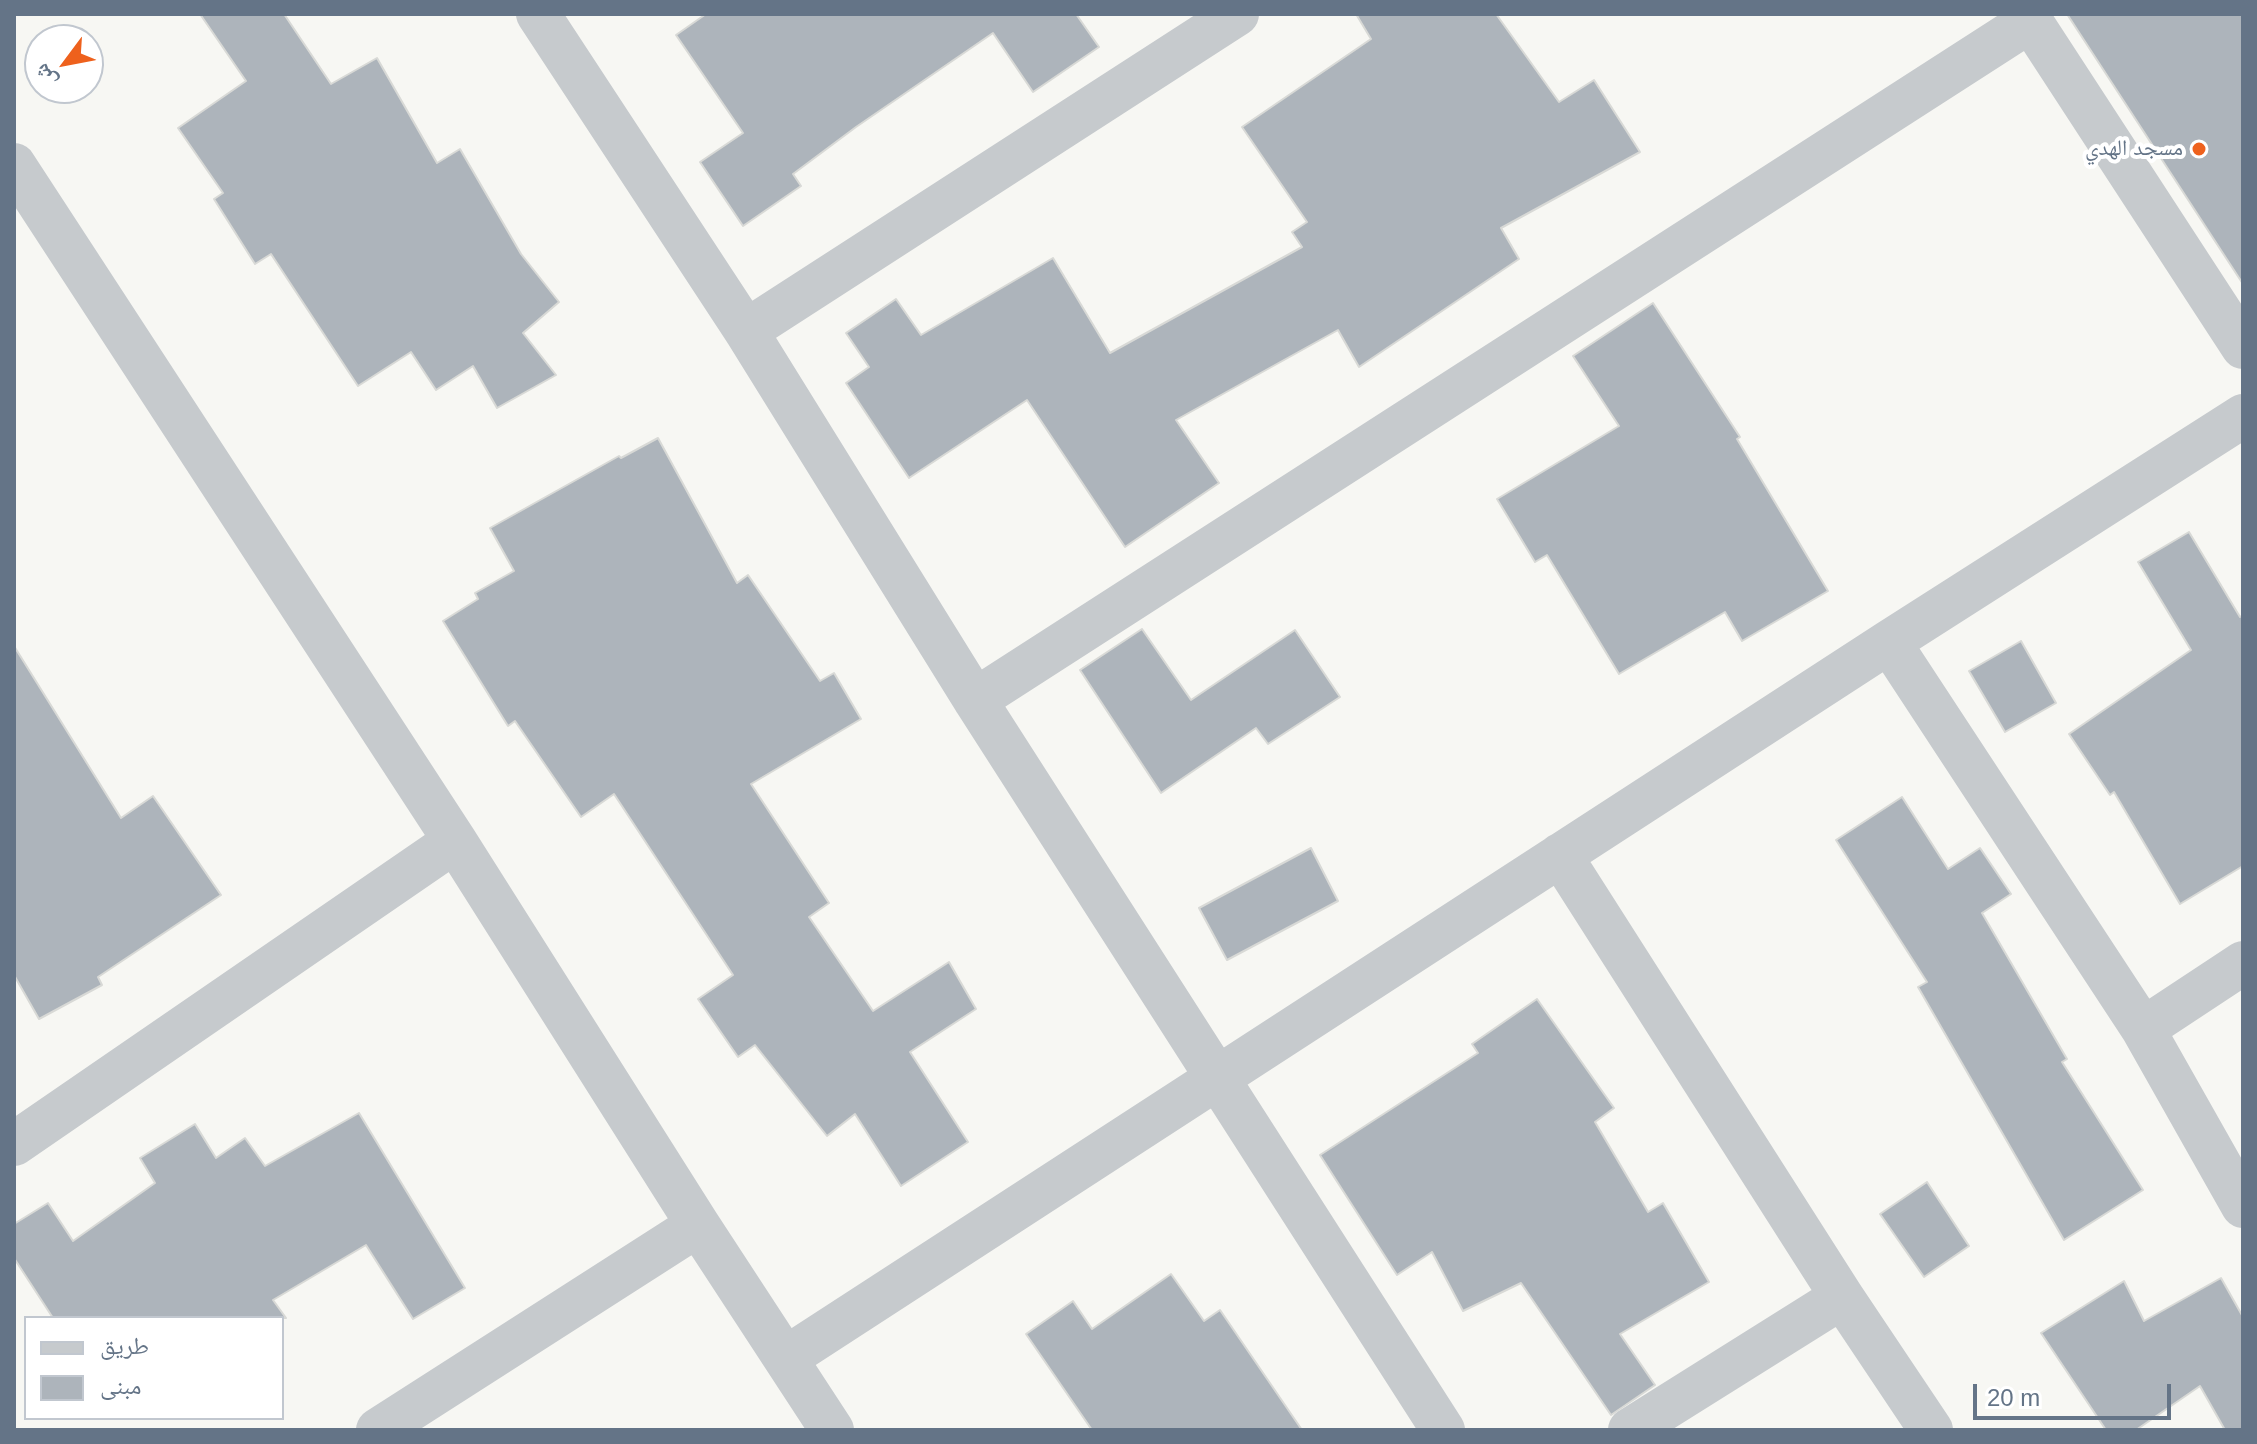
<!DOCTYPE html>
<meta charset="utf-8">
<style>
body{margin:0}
#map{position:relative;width:2257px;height:1444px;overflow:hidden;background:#f7f7f3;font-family:Helvetica,"Noto Naskh Arabic",sans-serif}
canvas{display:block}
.frame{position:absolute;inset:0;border:16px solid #647487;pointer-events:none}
.legend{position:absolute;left:24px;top:1316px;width:260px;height:104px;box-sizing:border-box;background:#fff;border:2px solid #c1c7cf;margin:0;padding:10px 14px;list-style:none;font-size:24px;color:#647487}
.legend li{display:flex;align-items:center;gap:16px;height:40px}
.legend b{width:40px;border:2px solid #c1c7cf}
.north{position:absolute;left:24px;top:24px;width:80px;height:80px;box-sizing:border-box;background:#fff;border:2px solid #c1c7cf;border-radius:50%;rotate:238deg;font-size:22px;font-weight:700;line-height:32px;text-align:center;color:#647487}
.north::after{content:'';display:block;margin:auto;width:28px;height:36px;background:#ee611d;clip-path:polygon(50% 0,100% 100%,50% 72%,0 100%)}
.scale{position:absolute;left:1973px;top:1384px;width:198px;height:36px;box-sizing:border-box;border:4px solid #647487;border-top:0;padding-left:10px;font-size:24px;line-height:28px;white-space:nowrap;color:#647487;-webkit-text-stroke:6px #fff;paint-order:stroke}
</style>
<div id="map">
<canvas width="2257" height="1444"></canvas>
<div class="frame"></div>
<ul class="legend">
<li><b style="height:10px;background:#c6cacd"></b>طريق</li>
<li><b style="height:22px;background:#adb4bb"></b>مبنى</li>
</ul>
<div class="north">ش</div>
<div class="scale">20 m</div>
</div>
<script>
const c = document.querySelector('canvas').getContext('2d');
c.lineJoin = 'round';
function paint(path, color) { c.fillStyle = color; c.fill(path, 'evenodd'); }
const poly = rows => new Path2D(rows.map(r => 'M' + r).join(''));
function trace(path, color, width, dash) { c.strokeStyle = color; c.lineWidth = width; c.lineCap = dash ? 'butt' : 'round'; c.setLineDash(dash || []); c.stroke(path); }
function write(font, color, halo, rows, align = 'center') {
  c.font = font + ' Helvetica,"Noto Naskh Arabic",sans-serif'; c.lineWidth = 8; c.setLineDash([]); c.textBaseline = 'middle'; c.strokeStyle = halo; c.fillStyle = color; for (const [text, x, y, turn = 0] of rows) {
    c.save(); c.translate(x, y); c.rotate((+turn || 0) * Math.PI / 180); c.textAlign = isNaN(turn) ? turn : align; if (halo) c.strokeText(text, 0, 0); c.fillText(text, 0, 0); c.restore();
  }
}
const building = poly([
 [200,14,284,14,331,84,377,58,437,163,460,149,521,254,559,302,523,333,556,375,497,408,473,366,436,390,411,352,358,386,271,254,255,264,214,199,223,193,178,128,246,81,200,14],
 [706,14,1076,14,1099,47,1033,92,993,33,856,127,793,174,801,186,743,226,700,162,743,133,676,35,706,14],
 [1356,14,1496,14,1559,102,1594,80,1640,152,1501,228,1519,259,1359,367,1338,330,1176,420,1219,483,1125,547,1027,400,909,478,846,383,869,367,846,333,896,299,921,335,1053,258,1110,353,1302,247,1292,232,1307,222,1242,127,1371,39,1356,14],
 [2067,14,2243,14,2243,284,2067,14],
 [1653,303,1740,437,1737,439,1828,591,1742,641,1725,612,1619,674,1547,555,1535,562,1497,499,1619,426,1573,356,1653,303],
 [658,438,737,583,748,575,820,681,834,673,861,719,751,784,829,903,809,917,873,1011,949,962,976,1009,910,1052,968,1142,901,1186,855,1114,827,1136,755,1045,738,1057,698,999,733,975,614,794,581,817,515,721,508,726,443,621,478,599,475,593,514,571,490,528,619,456,621,458,658,438],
 [2189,532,2240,617,2243,615,2243,866,2180,904,2114,792,2110,795,2069,734,2191,650,2138,562,2189,532],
 [1142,629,1191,700,1295,630,1340,697,1268,744,1256,728,1161,793,1080,670,1142,629],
 [2021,641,2056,703,2005,732,1969,671,2021,641],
 [14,646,121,818,153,796,221,895,98,977,102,985,39,1019,14,975,14,646],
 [1902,797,1948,869,1980,848,2011,894,1982,913,2067,1059,2062,1062,2143,1190,2064,1240,1918,987,1927,982,1836,840,1902,797],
 [1311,848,1338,901,1227,960,1199,908,1311,848],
 [1537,999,1614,1108,1595,1122,1648,1212,1663,1203,1709,1282,1620,1334,1655,1385,1611,1415,1521,1283,1463,1311,1432,1252,1397,1275,1320,1155,1478,1053,1472,1044,1537,999],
 [359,1113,465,1288,413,1319,366,1245,273,1300,286,1318,53,1318,14,1258,14,1224,48,1203,73,1241,155,1183,140,1158,195,1124,216,1158,245,1138,265,1166,359,1113],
 [1927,1182,1969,1246,1924,1277,1880,1214,1927,1182],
 [1171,1274,1204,1321,1220,1310,1302,1430,1092,1430,1026,1334,1073,1301,1092,1329,1171,1274],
 [2221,1278,2243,1317,2243,1430,2225,1430,2200,1386,2136,1430,2106,1430,2041,1333,2124,1281,2144,1321,2221,1278]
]);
paint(building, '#adb4bb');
trace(building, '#d8d9d6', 2);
trace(poly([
 [538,14,746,331,975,700,1443,1430],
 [2026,14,2243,347],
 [14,165,455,841,698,1225,832,1430],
 [746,331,1237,14],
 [1889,642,2143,1029,2243,1206],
 [975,700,2030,21],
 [1560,855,1842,1297,1931,1430],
 [2143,1029,2243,963],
 [14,1144,455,841],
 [786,1358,1889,642,2243,416],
 [378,1430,698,1225],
 [1630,1430,1842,1297]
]), '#c6cacd', 44);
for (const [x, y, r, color] of [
 [2199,149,8,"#ee611d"]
]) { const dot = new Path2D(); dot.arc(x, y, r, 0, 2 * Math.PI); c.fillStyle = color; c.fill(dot); trace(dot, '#fff', 3); }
write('22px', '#647487', '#fff', [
 ["مسجد الهدي",2183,149]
], 'right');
</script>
